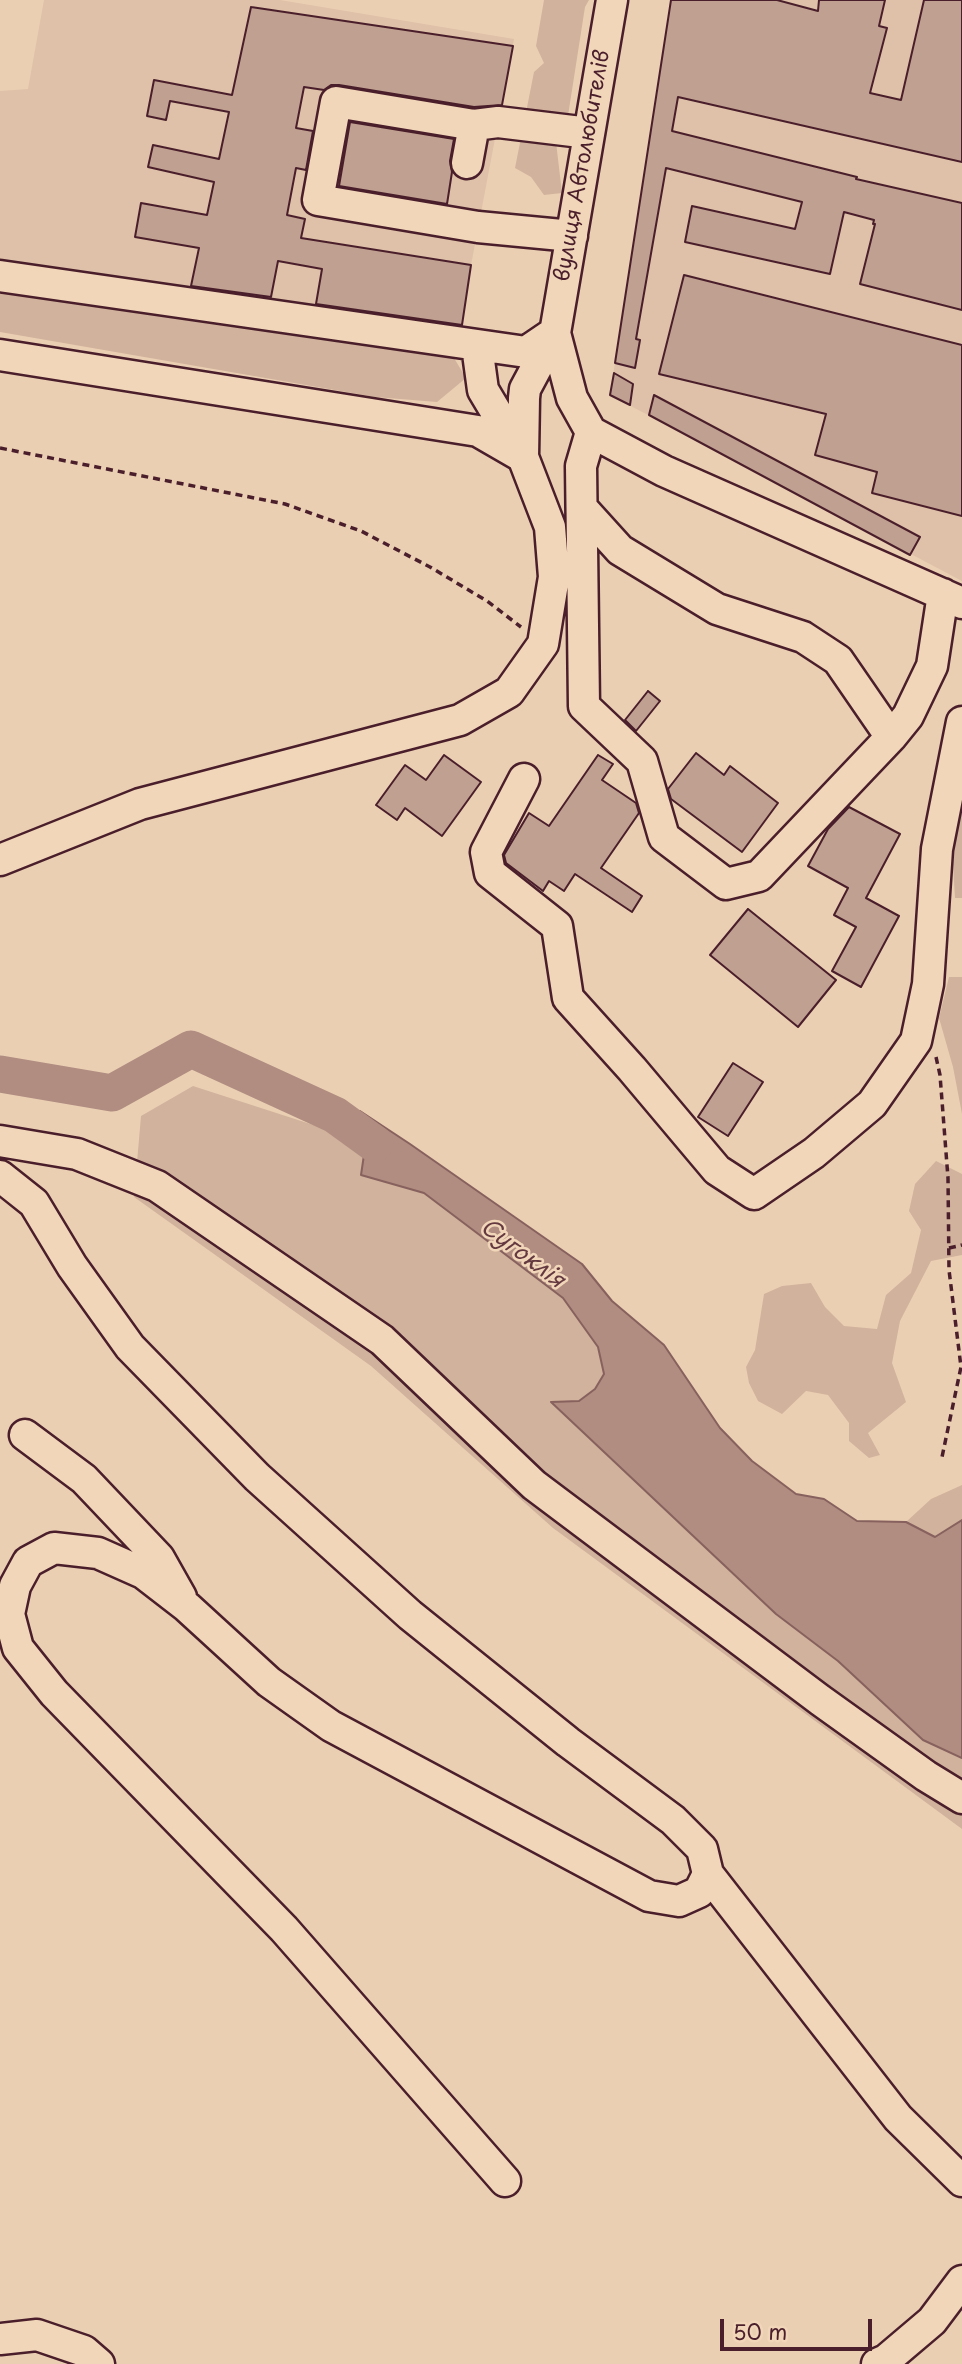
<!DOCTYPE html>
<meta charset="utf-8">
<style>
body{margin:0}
#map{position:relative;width:962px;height:2364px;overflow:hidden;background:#ebcfb3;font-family:"Playpen Sans",sans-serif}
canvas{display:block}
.scale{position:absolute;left:720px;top:2319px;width:152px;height:32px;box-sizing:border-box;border:4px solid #4a1f2b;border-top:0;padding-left:9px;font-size:21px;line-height:24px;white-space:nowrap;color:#4a1f2b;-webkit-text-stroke:5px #f2d6b9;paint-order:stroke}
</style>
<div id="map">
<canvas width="962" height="2364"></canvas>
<div class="scale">50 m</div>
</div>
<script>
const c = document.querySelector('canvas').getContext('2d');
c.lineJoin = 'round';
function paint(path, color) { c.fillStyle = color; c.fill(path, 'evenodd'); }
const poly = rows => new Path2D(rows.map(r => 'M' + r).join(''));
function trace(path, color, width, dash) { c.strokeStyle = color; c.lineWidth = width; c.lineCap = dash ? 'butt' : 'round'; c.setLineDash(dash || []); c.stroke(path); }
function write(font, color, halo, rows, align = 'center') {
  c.font = font + ' "Playpen Sans",sans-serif'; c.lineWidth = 5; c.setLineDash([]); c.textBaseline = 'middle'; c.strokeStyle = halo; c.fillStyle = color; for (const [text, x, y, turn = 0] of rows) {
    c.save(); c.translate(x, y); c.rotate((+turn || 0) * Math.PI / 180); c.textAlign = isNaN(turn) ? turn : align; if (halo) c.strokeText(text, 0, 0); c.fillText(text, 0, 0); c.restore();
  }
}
paint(poly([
 [44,0,280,0,514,39,471,265,460,336,0,263,0,91,28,89],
 [671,0,962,0,962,581,610,395]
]), '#dec1a8');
paint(poly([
 [544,0,589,0,585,7,567,122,556,142,562,193,544,195,531,177,515,168,534,72,544,63,536,46],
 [0,285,448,348,466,378,437,402,375,397,0,332],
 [962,803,962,898,955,898,952,848],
 [949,977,962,977,962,1114,953,1067,939,1018],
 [193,1086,332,1131,366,1148,361,1175,424,1193,563,1298,598,1347,604,1374,595,1389,579,1401,552,1402,776,1614,838,1661,923,1740,962,1758,962,1829,553,1528,371,1366,134,1197,141,1116],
 [936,1161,962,1174,962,1255,931,1261,900,1321,892,1363,906,1402,868,1433,880,1455,869,1458,849,1441,849,1423,828,1395,806,1391,782,1414,758,1401,749,1383,746,1367,755,1350,764,1294,782,1286,811,1283,825,1307,844,1326,877,1329,886,1295,911,1273,921,1230,909,1211,915,1184],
 [962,1485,962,1520,935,1538,906,1522,931,1499]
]), '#d1b29c');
const water = poly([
 [360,1111,410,1144,582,1264,612,1301,664,1345,720,1428,752,1461,796,1494,824,1499,857,1521,906,1522,935,1537,962,1520,962,1758,923,1740,838,1661,776,1614,551,1402,579,1401,595,1389,604,1374,598,1347,563,1298,424,1193,361,1175,365,1148,332,1131,335,1115,360,1111]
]);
paint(water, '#b08d80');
trace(water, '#87615e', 2);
trace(poly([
 [0,1074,112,1093,191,1049,335,1115,375,1144]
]), '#b08d80', 37);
const building = poly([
 [671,0,777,0,818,11,819,0,885,0,879,26,887,28,870,93,901,100,924,0,962,0,962,162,678,97,672,131,857,177,856,179,962,203,962,310,860,284,875,224,873,224,874,220,844,212,830,274,685,242,692,206,795,229,802,202,666,168,636,339,640,340,635,368,615,363,671,0],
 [251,7,513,46,502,105,474,107,339,85,331,85,324,90,304,87,296,128,313,131,306,170,296,168,287,215,305,219,301,238,471,265,462,325,316,304,322,269,278,261,271,297,191,286,199,248,135,237,141,203,207,215,214,182,148,167,153,145,219,159,229,112,170,101,166,120,147,116,154,80,232,95,251,7],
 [350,122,454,139,450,161,452,172,447,204,339,186,350,122],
 [684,275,962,345,962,516,872,493,877,472,815,455,826,414,659,374,684,275],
 [614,373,633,384,630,405,610,395,614,373],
 [654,395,920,537,910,555,649,415,654,395],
 [648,691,660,701,636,731,625,720,648,691],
 [696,753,724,775,730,766,778,803,742,852,671,799,668,789,696,753],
 [444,755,481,782,442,836,405,808,397,820,376,805,405,765,426,780,444,755],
 [598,755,613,764,602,780,636,803,639,813,601,868,642,896,632,912,575,874,564,891,549,881,543,891,506,863,504,855,529,813,549,826,598,755],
 [849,807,900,834,866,898,899,916,861,987,832,971,856,927,834,915,848,888,808,866,828,829,849,807],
 [748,909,836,980,798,1027,710,955,748,909],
 [733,1063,763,1082,728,1136,698,1117,733,1063]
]);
paint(building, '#c0a090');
trace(building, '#4a1f2b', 2);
const minor = poly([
 [467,163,474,125],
 [572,236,478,227,318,200,336,102,474,125,498,122,589,133],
 [0,276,526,352,554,333],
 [555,333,572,398,591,432,664,471,962,603],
 [0,355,478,431,523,457,483,390,477,346],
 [582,508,620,550,717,609,803,637,838,660,891,737,759,876,726,884,664,837,642,761,584,706,581,466,591,432],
 [891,737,908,716,932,666,943,594],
 [524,779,486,852,490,873,557,926,568,998,632,1069,717,1170,754,1194,814,1153,872,1104,916,1041,928,984,937,849,962,722],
 [0,860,140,804,460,720,509,692,543,644,554,577,550,527,523,457,524,398,525,389,555,333,612,0],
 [0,1141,77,1154,157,1186,382,1340,534,1485,820,1700,926,1776,962,1798],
 [0,1176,34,1203,72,1266,130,1347,257,1477,410,1615,568,1742,673,1820,702,1849,708,1874,699,1892,679,1901,649,1896,331,1726,269,1682,187,1607,143,1573,98,1553,54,1548,28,1562,15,1586,9,1614,18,1648,54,1693,284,1929,505,2181],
 [25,1435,84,1479,159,1558,181,1597],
 [708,1874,898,2118,962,2181],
 [0,2339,37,2335,84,2351,99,2364],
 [877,2364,886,2360,932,2321,962,2281]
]);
trace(minor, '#4a1f2b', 35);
trace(poly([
 [0,448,285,504,361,531,430,567,487,601,521,627],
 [936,1057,940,1075,948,1178,949,1270,961,1367,942,1457],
 [949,1248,962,1245]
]), '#4a1f2b', 3.5, [7, 5]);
trace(minor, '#f2d6b9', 30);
write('21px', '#4a1f2b', '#f2d6b9', [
 ["вулиця Автолюбителів",583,166,-80]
]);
write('italic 23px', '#643a40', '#f2d6b9', [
 ["Сугоклія",522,1254,37]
]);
</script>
